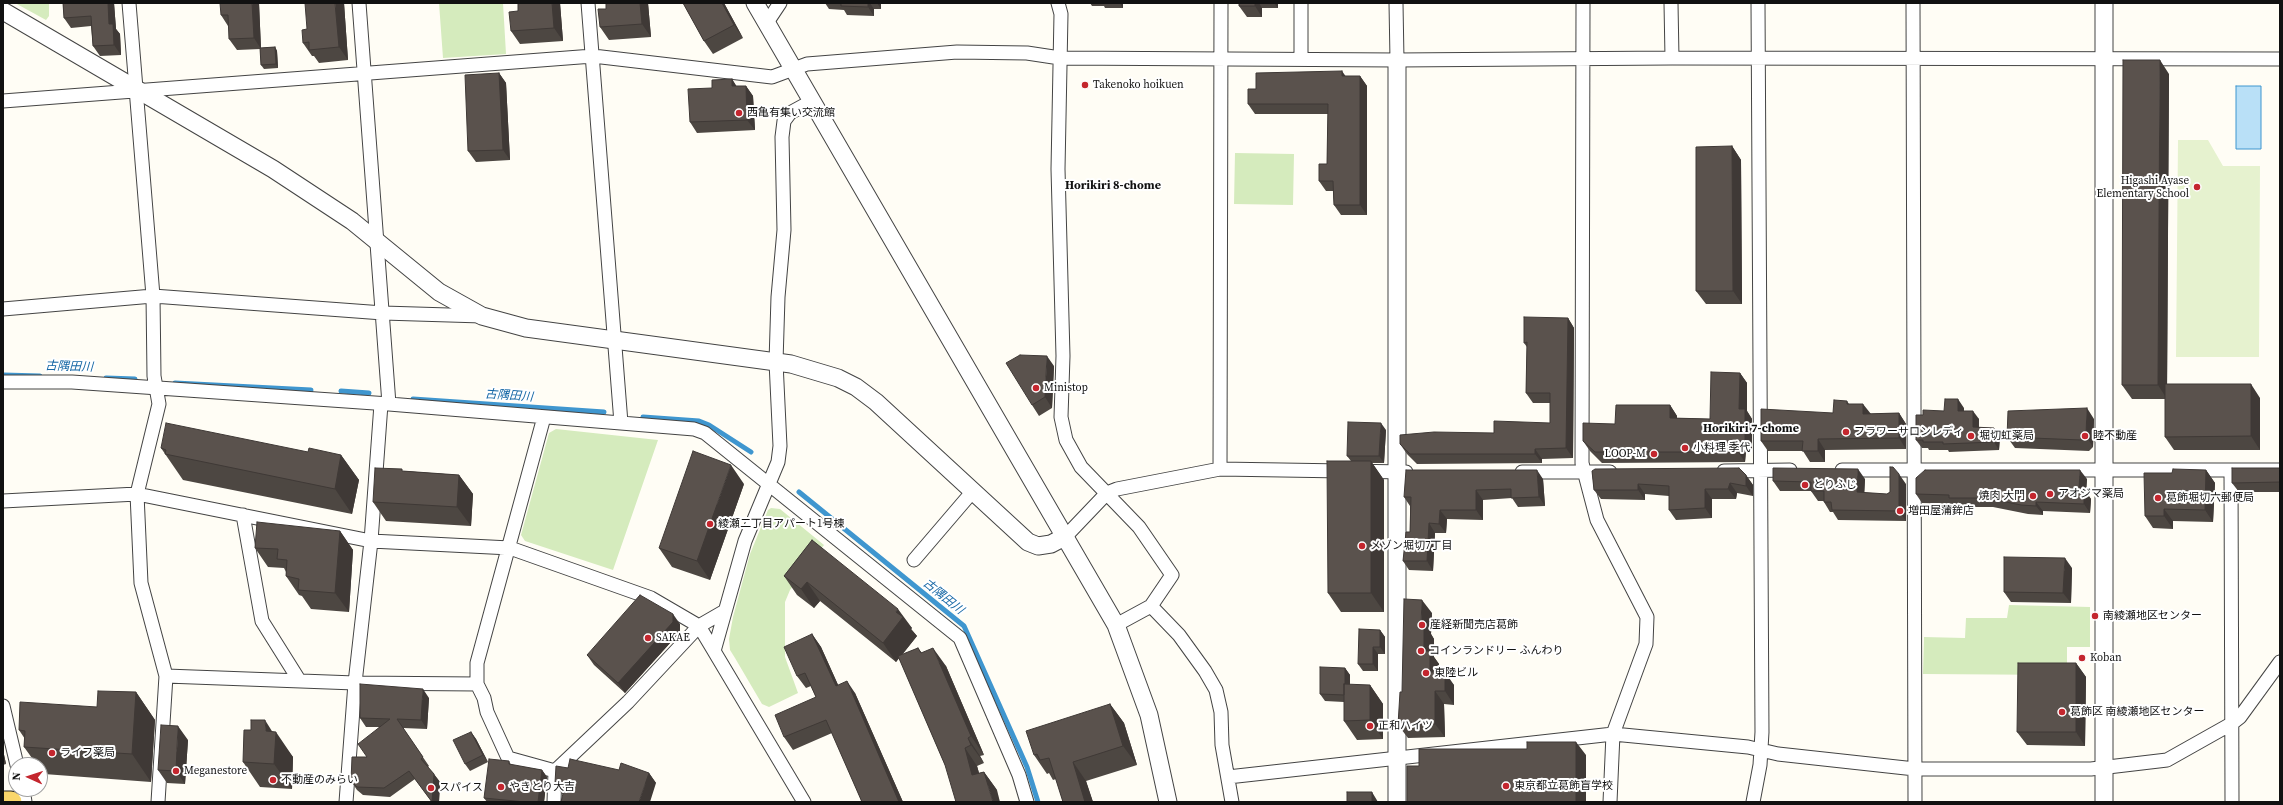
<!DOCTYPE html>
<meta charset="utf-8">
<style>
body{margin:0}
#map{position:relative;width:2283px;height:805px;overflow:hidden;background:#fffdf5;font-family:"Source Serif 4",serif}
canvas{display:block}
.frame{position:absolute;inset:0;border:4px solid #111;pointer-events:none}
.north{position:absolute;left:8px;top:757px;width:40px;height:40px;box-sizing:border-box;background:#fff;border:1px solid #a0a0a0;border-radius:50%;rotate:273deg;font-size:11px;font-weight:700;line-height:16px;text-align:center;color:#111}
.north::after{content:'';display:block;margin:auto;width:14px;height:18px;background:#c4262e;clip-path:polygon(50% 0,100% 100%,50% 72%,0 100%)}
</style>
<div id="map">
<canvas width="2283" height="805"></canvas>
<div class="frame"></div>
<div class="north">N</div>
</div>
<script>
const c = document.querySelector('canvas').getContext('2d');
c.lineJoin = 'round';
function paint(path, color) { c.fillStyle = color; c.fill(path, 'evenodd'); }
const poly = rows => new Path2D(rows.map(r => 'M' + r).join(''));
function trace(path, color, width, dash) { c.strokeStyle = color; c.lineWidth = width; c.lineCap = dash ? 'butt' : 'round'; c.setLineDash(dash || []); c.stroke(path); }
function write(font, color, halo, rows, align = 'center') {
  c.font = font + ' "Source Serif 4","Noto Sans JP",serif'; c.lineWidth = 4; c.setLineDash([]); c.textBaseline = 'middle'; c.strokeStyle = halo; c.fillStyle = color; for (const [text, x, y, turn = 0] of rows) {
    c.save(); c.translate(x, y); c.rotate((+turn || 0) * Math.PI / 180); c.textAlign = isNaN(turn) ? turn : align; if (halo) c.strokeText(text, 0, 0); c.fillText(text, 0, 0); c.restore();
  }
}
paint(poly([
 [15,3,49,3,49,16,46,20],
 [439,3,503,3,506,54,443,58],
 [1235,153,1294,154,1293,205,1234,204],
 [556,429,658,440,613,570,525,541,521,535,549,433],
 [771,508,780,509,824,545,790,590,785,602,785,657,798,693,769,707,762,704,735,658,730,650,729,639,733,617,750,554,768,510],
 [2009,605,2090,607,2090,647,2067,647,2067,675,1923,674,1924,637,1965,638,1966,618,2007,618]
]), '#d5ebbd');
paint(poly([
 [2178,140,2208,140,2223,166,2260,166,2259,357,2176,357]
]), '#e6f2cf');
const water = poly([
 [2236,86,2261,86,2261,149,2236,149,2236,86]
]);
paint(water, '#b9e0f7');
trace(water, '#3f96cf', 1);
trace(poly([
 [3,375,40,376],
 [106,378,135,379],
 [175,383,311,390],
 [341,391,369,393],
 [413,399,604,412],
 [643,417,699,421,709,425,751,452],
 [799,492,964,626,1027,767,1038,802]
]), '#3f96cf', 5);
const minor = poly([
 [129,3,153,296,154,376,159,404,137,494,141,583,166,676,158,802],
 [359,3,389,404],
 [588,3,621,423],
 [1058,3,1061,14,1058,169,1063,356,1061,417,1066,440,1081,467,1139,527,1172,575,1151,606],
 [1396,3,1397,60],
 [1583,3,1582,463,1597,520,1647,617,1646,644,1613,734,1610,802],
 [1671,3,1672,58],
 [1913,3,1915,802],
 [766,24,780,3],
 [1301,59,1301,3],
 [3,101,593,56,772,77,807,64,957,52,1027,53,1060,58,1397,60,1672,58,2280,59],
 [3,309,153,296,383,313,482,316],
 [3,382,72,382,389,404,694,429,705,433,960,638,1019,775,1027,802],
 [544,417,477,663,477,684,484,698,487,712,508,758,555,771],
 [1220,469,1221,3],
 [1842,470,2280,470],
 [2231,470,2232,802],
 [1724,471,1790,470],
 [1522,472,1610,472],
 [3,501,137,494,371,541,510,548,651,598,699,626,725,611],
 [243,515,262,621,299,680],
 [1066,536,1107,493,1117,489,1220,469,1406,472],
 [914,560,973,491],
 [1116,625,1151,606,1179,635,1205,671,1216,690,1221,712,1222,745,1232,802],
 [166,676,355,683,477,684],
 [3,706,17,765],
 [1228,777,1613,734,1748,747,1778,754,1915,769,2091,769,2167,760,2231,724,2240,717,2280,662],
 [23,789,25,802],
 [346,802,355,683,371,541,381,404],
 [554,802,555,771,628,702,699,626,714,651],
 [804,802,714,651,745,541,778,462,780,446,776,362,778,297,784,230,782,137,784,121,790,113,812,101],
 [1753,802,1760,765,1762,732,1758,3]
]);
const tertiary = poly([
 [755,3,1116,625,1149,715,1168,802],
 [2104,3,2104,802],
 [3,11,273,169,352,221,439,292,482,316,526,328,791,364,838,378,856,387,876,402,1028,542,1038,546,1051,544,1066,536],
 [1397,60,1397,802]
]);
const primary = poly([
 [3,802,11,802]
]);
trace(minor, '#444', 15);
trace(tertiary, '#444', 19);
trace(primary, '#222', 23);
trace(minor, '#fff', 13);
trace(tertiary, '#fff', 17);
trace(primary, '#f9d66b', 21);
paint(poly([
 [63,3,114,3,116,29,120,34,121,55,100,56,93,46,91,26,71,28,64,18],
 [259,3,261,48,275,47,277,51,278,68,264,69,261,65,260,49,237,50,229,39,229,26,228,26,221,15],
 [344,3,348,60,319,63,314,56,312,56,303,43,307,29],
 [560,3,563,41,520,44,511,31,518,11],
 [648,3,651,37,609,40,600,27,606,9],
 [683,3,724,3,743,38,713,54,704,41],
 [825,3,881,3,881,9,874,9,874,16,847,15,844,10,829,9],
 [1090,3,1123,3,1123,8,1105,8,1104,6,1092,6],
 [1239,3,1278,3,1278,8,1262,8,1262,17,1247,17,1239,6],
 [499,73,506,83,510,160,476,162,468,151],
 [2169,74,2167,384,2260,398,2260,450,2174,450,2165,437,2165,399,2132,399,2122,385],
 [1346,76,1360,76,1367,86,1367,215,1341,215,1334,205,1333,191,1326,191,1319,181,1327,164,1328,114,1255,114,1248,104,1256,89],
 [732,79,736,86,746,86,753,96,755,130,697,133,690,122,712,88],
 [1732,146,1741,160,1742,304,1706,304,1696,291],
 [1568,318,1574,328,1573,458,1542,459,1542,463,1417,464,1407,454,1400,444,1494,433,1550,423,1550,403,1533,403,1526,393,1527,347,1524,343],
 [1054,366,1052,408,1039,416,1032,405],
 [1740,373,1747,383,1747,411,1752,419,1752,451,1746,451,1745,462,1602,463,1590,451,1583,441,1615,424,1670,405,1677,416,1677,418,1710,419],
 [1847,401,1849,404,1871,414,1899,413,1906,424,1906,449,1825,450,1825,462,1810,462,1803,451,1768,451,1761,441,1833,413],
 [1964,408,1964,411,1979,419,1979,427,2000,436,1999,450,1949,452,1948,450,1929,450,1928,448,1922,448,1916,440,1923,415],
 [2094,419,2093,447,2089,451,2015,448,2007,437],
 [1386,430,1384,463,1372,463,1384,480,1384,612,1341,612,1328,593,1351,461,1347,456],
 [161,448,308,452,341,455,359,480,352,514,183,480],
 [2280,468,2280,492,2239,492,2232,483],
 [2206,470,2215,483,2213,522,2173,521,2173,529,2153,528,2145,516,2172,473],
 [404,471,459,475,473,494,471,526,386,521,373,502],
 [1592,471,1746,475,1753,485,1753,496,1737,493,1736,499,1712,499,1712,518,1676,520,1669,510,1669,496,1645,494,1645,500,1601,499,1594,490],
 [1543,479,1545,506,1518,507,1512,498,1483,500,1483,520,1447,519,1446,533,1435,533,1433,571,1409,570,1403,561,1410,532,1410,506,1404,497],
 [1865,479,1864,493,1887,494,1906,484,1906,521,1838,520,1833,512,1830,512,1824,502,1824,501,1818,501,1811,491,1780,491,1773,481],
 [2087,479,2086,492,2091,499,2090,513,2043,511,2043,515,2028,514,1993,507,1955,507,1953,504,1922,503,1916,494],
 [744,484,710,580,672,567,659,548],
 [340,531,353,550,349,612,311,609,302,596,299,595,286,576,286,572,284,568,268,567,255,548],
 [812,540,912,628,911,629,917,636,902,655,918,648,922,653,946,666,984,755,980,756,984,763,977,766,979,773,984,772,997,790,945,765,899,658,896,662,820,601,814,608,797,595,784,576],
 [2072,568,2071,603,2011,602,2004,592],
 [1432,613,1431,634,1434,639,1434,657,1439,664,1439,672,1454,685,1454,705,1444,704,1445,737,1408,738,1398,725,1402,692],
 [680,624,680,632,625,693,594,665,587,655],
 [1380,630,1385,637,1385,654,1378,654,1378,671,1363,671,1358,664],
 [812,634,821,647,838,685,855,693,903,802,862,802,832,733,793,750,784,737,816,697,811,686,806,688,797,676],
 [2076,663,2086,677,2085,746,2027,745,2017,732],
 [1345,668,1350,675,1350,685,1370,685,1383,704,1383,739,1357,740,1344,721,1344,702,1325,701,1320,694],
 [136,692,155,720,151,782,44,774,40,769,40,765,37,765,24,747,25,739,19,730,97,707],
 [429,698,427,729,403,728,429,766,428,767,440,782,439,802,432,802,415,779,390,797,363,795,357,790,351,781,367,757,379,727,366,727,360,718],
 [1110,704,1124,723,1137,765,1086,781,1093,802,1063,802,1056,779,1053,780,1049,773,1047,774,1034,755],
 [273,732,293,757,292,789,260,787,243,762],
 [471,732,476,739,488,762,470,771,465,764],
 [188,740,185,784,167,783,158,770],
 [3,750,6,764,3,765],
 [509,761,511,765,542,770,547,777,544,802,487,802,484,798],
 [568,768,619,770,649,773,656,783,562,794,555,783]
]), '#4d4742');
paint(poly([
 [108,3,114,3,116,29,120,34,121,55,114,45,109,24],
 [252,3,259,3,261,49,254,38],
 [335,3,344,3,348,60,339,47],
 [552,3,560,3,563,41,554,28],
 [640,3,648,3,651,37,642,24],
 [722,3,724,3,743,38,734,25],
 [868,3,870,3,874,9,874,16,868,7],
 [877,3,881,3,881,9],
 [1120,3,1123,3,1123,8],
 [1255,3,1259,3,1262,8,1262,17,1255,6],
 [1274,3,1278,3,1278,8],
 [275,47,277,51,278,68,276,64],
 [2160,60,2169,74,2167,399,2158,385],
 [1342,71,1349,81,1342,76],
 [499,73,506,83,510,160,503,150],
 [1360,76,1367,86,1367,215,1360,205],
 [732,79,739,90,732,86],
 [746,86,753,96,755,130,747,120],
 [1732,146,1741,160,1742,304,1733,291],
 [1568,318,1574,328,1573,458,1566,448],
 [1047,356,1054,366,1052,408,1045,397],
 [1740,373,1747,383,1747,411,1752,419,1752,451,1745,441,1739,409],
 [2251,384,2260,398,2260,450,2251,436],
 [1958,399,1964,408,1963,419,1958,411],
 [1863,404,1871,414,1863,414],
 [1670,405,1677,416,1677,428,1670,418],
 [2087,408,2094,419,2093,447,2086,436],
 [1973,411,1979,419,1978,435,1973,427],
 [1899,413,1906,424,1906,449,1899,438],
 [1381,423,1386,430,1384,463,1379,456],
 [1994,428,2000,436,1999,450,1994,442],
 [1818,439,1825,450,1825,462,1818,451],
 [1738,441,1746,451,1745,462,1738,452],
 [1535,449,1542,459,1542,463,1535,454],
 [341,455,359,480,352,514,335,489],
 [1371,461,1384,480,1384,612,1371,593],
 [731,465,744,484,710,580,697,561],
 [1858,469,1865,479,1864,502,1857,492],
 [1537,470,1543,479,1545,506,1539,497],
 [2080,470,2087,479,2086,492,2091,499,2090,513,2084,504,2079,490],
 [2206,470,2215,483,2213,522,2205,510],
 [1899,474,1906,484,1906,521,1899,511],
 [459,475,473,494,471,526,457,507],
 [1746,475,1753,485,1753,496,1746,486],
 [1730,483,1737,493,1736,499,1728,489],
 [1638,484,1645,494,1645,500,1638,490],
 [1705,489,1712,499,1712,518,1705,508],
 [1476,490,1483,500,1483,520,1476,510],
 [2036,502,2043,511,2043,515,2036,506],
 [2164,509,2173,521,2173,529,2164,516],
 [1440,510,1447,519,1446,533,1439,524],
 [1429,523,1435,533,1433,571,1427,561],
 [340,531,353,550,349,612,335,593],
 [2065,558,2072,568,2071,603,2063,593],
 [807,582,820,601,814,608,801,589],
 [1422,600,1432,613,1431,634,1434,639,1434,657,1439,664,1439,685,1430,672,1424,651,1421,625],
 [898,609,912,628,911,629,917,636,896,662,883,643,896,612],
 [673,614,680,624,680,632,625,693,618,683],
 [1380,630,1385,637,1385,654,1380,647],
 [812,634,821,647,844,698,836,686],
 [1373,647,1378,654,1378,671,1373,664],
 [933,648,946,666,984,755,971,736],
 [2076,663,2086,677,2085,746,2076,732],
 [1345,668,1350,675,1350,702,1345,695],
 [1445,672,1454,685,1454,705,1445,691],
 [847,681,855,693,903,802,899,802],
 [1370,685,1383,704,1383,739,1370,720],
 [423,689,429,698,427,729,421,720],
 [1435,691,1444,704,1445,737,1435,724],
 [136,692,155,720,151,782,132,754],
 [1110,704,1124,723,1137,765,1123,746],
 [265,720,275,736,276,732,293,757,292,789,274,764,266,731],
 [178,726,188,740,185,784,176,771],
 [471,732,476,739,488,762,483,755],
 [968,738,980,756,984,763,971,745],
 [1576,742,1586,755,1586,802,1576,802],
 [965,748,977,766,985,794,972,775],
 [3,750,6,764,3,760],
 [1073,762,1086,781,1093,802,1085,802],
 [542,770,547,777,544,802,538,802],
 [984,772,997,790,1000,802,993,802],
 [649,773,656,783,650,802,639,802],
 [434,774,440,782,439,802,432,802],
 [1372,792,1378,802,1372,802]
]), '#3f3936');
const building = poly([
 [63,3,108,3,109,24,113,24,114,45,93,46,91,16,64,18,63,3],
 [220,3,252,3,254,38,229,39,228,15,221,15,220,3],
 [305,3,335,3,339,47,309,50,309,42,303,43,302,30,307,29,305,3],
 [518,3,552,3,554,28,511,31,509,12,518,11,518,3],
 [606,3,640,3,642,24,600,27,598,9,606,9,606,3],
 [683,3,722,3,734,25,704,41,683,3],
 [841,3,868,3,868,7,841,6,841,3],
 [1239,3,1255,3,1255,6,1239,6,1239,3],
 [275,47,276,64,261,65,260,48,275,47],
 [2123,60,2160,60,2158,385,2122,385,2123,60],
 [1342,71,1342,76,1360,76,1360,205,1334,205,1333,181,1319,181,1319,164,1327,164,1328,104,1248,104,1248,89,1256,89,1256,73,1342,71],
 [499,73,503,150,468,151,465,75,499,73],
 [732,79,732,86,746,86,747,120,690,122,688,89,712,88,712,80,732,79],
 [1732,146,1733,291,1696,291,1696,147,1732,146],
 [1524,317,1568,318,1566,448,1535,449,1535,454,1410,454,1400,444,1400,435,1434,432,1494,433,1494,421,1550,423,1550,393,1526,393,1527,342,1524,343,1524,317],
 [1020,355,1047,356,1045,397,1032,405,1006,363,1020,355],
 [1711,372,1740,373,1739,409,1745,409,1745,441,1738,441,1738,452,1595,452,1583,441,1583,423,1615,424,1616,405,1670,405,1670,418,1710,419,1711,372],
 [2165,384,2251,384,2251,436,2165,437,2165,384],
 [1945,399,1958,399,1958,411,1973,411,1973,427,1994,428,1994,442,1943,444,1943,442,1923,442,1923,440,1916,440,1916,415,1923,415,1923,410,1944,411,1945,399],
 [1834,400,1847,401,1847,404,1863,404,1863,414,1899,413,1899,438,1818,439,1818,451,1802,451,1803,441,1761,441,1761,409,1833,413,1834,400],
 [2087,408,2086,436,2082,440,2007,437,2008,411,2087,408],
 [1348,422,1381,423,1379,456,1347,456,1348,422],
 [166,423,308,452,309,448,341,455,335,489,165,454,166,450,161,448,166,423],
 [693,451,731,465,697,561,659,548,693,451],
 [1327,461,1371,461,1371,593,1328,593,1327,461],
 [1890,467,1893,467,1899,474,1899,511,1832,510,1831,502,1824,502,1824,491,1811,491,1811,482,1773,481,1773,468,1858,469,1857,492,1887,494,1890,492,1890,467],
 [375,468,402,469,402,471,459,475,457,507,373,502,375,468],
 [1739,468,1746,475,1746,486,1730,483,1728,489,1705,489,1705,508,1669,510,1669,486,1638,484,1638,490,1594,490,1592,471,1595,469,1739,468],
 [2232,468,2280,468,2280,482,2232,483,2232,468],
 [2173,469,2206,470,2205,510,2164,509,2164,516,2145,516,2144,473,2172,473,2173,469],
 [1406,470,1537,470,1539,497,1511,498,1511,489,1476,490,1476,510,1440,510,1439,524,1429,523,1427,561,1403,561,1406,532,1410,532,1411,497,1404,497,1406,470],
 [1925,470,2080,470,2079,490,2084,490,2084,504,2036,502,2036,506,2021,505,1986,498,1949,498,1949,495,1916,494,1916,478,1925,470],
 [257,522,340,531,335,593,298,590,299,579,286,576,287,560,277,559,278,549,255,548,257,522],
 [812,540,898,609,896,612,903,617,883,643,807,582,801,589,784,576,812,540],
 [2004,557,2065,558,2063,593,2004,592,2004,557],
 [640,595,673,614,673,622,618,683,587,655,640,595],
 [1404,599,1422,600,1421,625,1424,625,1424,651,1430,651,1430,672,1445,672,1445,691,1435,691,1435,724,1398,725,1400,692,1402,692,1404,599],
 [1359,629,1380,630,1380,647,1373,647,1373,664,1358,664,1359,629],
 [812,634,836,686,847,681,899,802,862,802,826,720,784,737,775,715,816,697,805,673,797,676,784,647,812,634],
 [918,648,921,653,933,648,971,736,968,738,971,745,965,748,972,775,984,772,993,802,956,802,945,765,898,656,918,648],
 [2018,663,2076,663,2076,732,2017,732,2018,663],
 [1320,667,1345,668,1345,684,1344,684,1344,695,1320,694,1320,667],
 [360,684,423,689,421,720,397,719,423,757,421,759,434,774,432,802,409,771,384,788,357,787,351,781,352,757,367,757,358,744,390,719,360,718,360,684],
 [1344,684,1370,685,1370,720,1344,721,1344,684],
 [98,691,136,692,132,754,24,747,25,731,19,730,20,702,97,707,98,691],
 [1110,704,1123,746,1073,762,1085,802,1063,802,1049,758,1040,760,1037,754,1034,755,1026,731,1110,704],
 [251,720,265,720,266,731,276,732,274,764,243,762,244,730,251,730,251,720],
 [161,725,178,726,176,771,158,770,161,725],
 [471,732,483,755,465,764,453,740,471,732],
 [1527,742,1576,742,1576,802,1407,802,1407,766,1419,766,1419,749,1527,749,1527,742],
 [489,759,509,761,509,764,542,770,538,802,525,802,484,798,489,759],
 [570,759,619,770,621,763,649,773,639,802,561,802,565,785,555,783,556,766,568,768,570,759],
 [1347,792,1372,792,1372,802,1347,802,1347,792]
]);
paint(building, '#5a524d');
trace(building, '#3f3936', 1);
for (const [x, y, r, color] of [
 [1085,85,4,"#c4262e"],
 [739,113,4,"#c4262e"],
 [2197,187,4,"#c4262e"],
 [1036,388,4,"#c4262e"],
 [1846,432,4,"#c4262e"],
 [1971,436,4,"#c4262e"],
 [2085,436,4,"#c4262e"],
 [1685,448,4,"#c4262e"],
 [1654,454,4,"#c4262e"],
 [1805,485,4,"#c4262e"],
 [2050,494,4,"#c4262e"],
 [2033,496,4,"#c4262e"],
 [2158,498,4,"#c4262e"],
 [1900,511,4,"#c4262e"],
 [710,524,4,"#c4262e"],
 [1362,546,4,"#c4262e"],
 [2095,616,4,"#c4262e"],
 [1422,625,4,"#c4262e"],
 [648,638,4,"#c4262e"],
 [1421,651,4,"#c4262e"],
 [2082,658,4,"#c4262e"],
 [1426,673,4,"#c4262e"],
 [2062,712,4,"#c4262e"],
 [1370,726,4,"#c4262e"],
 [52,753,4,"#c4262e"],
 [176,771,4,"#c4262e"],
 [273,780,4,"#c4262e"],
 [1506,786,4,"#c4262e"],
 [501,787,4,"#c4262e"],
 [431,788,4,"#c4262e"]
]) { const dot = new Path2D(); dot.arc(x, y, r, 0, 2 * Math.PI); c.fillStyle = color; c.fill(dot); trace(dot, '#fff', 1.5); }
write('11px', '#111', '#fff', [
 ["Takenoko hoikuen",1093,85],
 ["西亀有集い交流館",747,113],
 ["Higashi Ayase",2189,181,"right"],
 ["Elementary School",2189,194,"right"],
 ["Ministop",1044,388],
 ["フラワーサロンレディ",1854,432],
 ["堀切虹薬局",1979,436],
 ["睦不動産",2093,436],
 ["小料理 季代",1693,448],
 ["LOOP-M",1646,454,"right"],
 ["とりふじ",1813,485],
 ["アオジマ薬局",2058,494],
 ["焼肉 大門",2025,496,"right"],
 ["葛飾堀切六郵便局",2166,498],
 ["増田屋蒲鉾店",1908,511],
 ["綾瀬二丁目アパート1号棟",718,524],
 ["メゾン堀切7丁目",1370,546],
 ["南綾瀬地区センター",2103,616],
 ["産経新聞売店葛飾",1430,625],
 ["SAKAE",656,638],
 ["コインランドリー ふんわり",1429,651],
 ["Koban",2090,658],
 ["東陸ビル",1434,673],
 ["葛飾区 南綾瀬地区センター",2070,712],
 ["正和ハイツ",1378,726],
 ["ライフ薬局",60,753],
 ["Meganestore",184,771],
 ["不動産のみらい",281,780],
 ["東京都立葛飾盲学校",1514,786],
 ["やきとり大吉",509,787],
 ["スパイス",439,788]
], 'left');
write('bold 12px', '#111', '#fff', [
 ["Horikiri 8-chome",1113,186],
 ["Horikiri 7-chome",1751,429]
]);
write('italic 12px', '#1768a6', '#fff', [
 ["古隅田川",69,367,2],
 ["古隅田川",509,396,4],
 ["古隅田川",943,597,39]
]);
</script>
